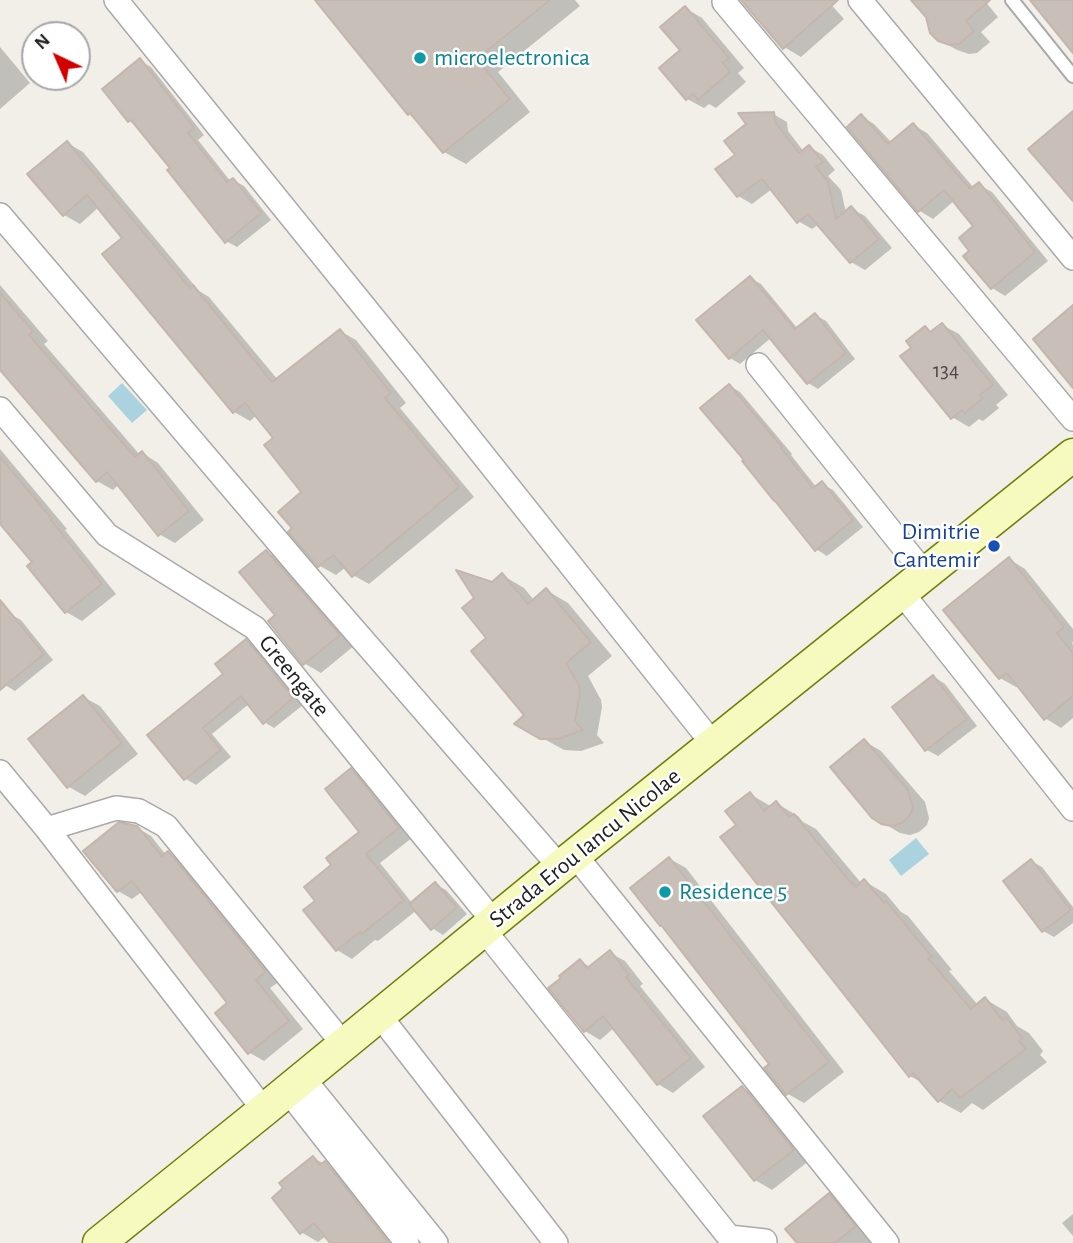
<!DOCTYPE html>
<style>
body{margin:0}
#map{position:relative;width:1073px;height:1243px;overflow:hidden;background:#f2efe9;font-family:"Alegreya Sans",sans-serif}
canvas{display:block}
.north{position:absolute;left:21px;top:21px;width:70px;height:70px;box-sizing:border-box;background:#fff;border:2px solid #a7a7a7;border-radius:50%;rotate:316deg;font-size:19px;font-weight:700;line-height:28px;text-align:center;color:#222}
.north::after{content:'';display:block;margin:auto;width:24px;height:32px;background:#d40000;clip-path:polygon(50% 0,100% 100%,50% 72%,0 100%)}
</style>
<div id="map">
<canvas width="1073" height="1243"></canvas>
<div class="north">N</div>
</div>
<script>
const c = document.querySelector('canvas').getContext('2d');
c.lineJoin = 'round';
function paint(path, color) { c.fillStyle = color; c.fill(path, 'evenodd'); }
const poly = rows => new Path2D(rows.map(r => 'M' + r).join(''));
function trace(path, color, width, dash) { c.strokeStyle = color; c.lineWidth = width; c.lineCap = dash ? 'butt' : 'round'; c.setLineDash(dash || []); c.stroke(path); }
function write(font, color, halo, rows, align = 'center') {
  c.font = font + ' "Alegreya Sans",sans-serif'; c.lineWidth = 5; c.setLineDash([]); c.textBaseline = 'middle'; c.strokeStyle = halo; c.fillStyle = color; for (const [text, x, y, turn = 0] of rows) {
    c.save(); c.translate(x, y); c.rotate((+turn || 0) * Math.PI / 180); c.textAlign = isNaN(turn) ? turn : align; if (halo) c.strokeText(text, 0, 0); c.fillText(text, 0, 0); c.restore();
  }
}
paint(poly([
 [122,383,147,410,132,423,108,396],
 [916,838,929,854,901,876,889,860]
]), '#aad3df');
paint(poly([
 [317,0,575,0,580,6,498,72,530,112,466,164,444,152,417,118,409,114],
 [757,0,827,0,844,19,801,57,784,47],
 [914,0,984,0,998,17,981,32,990,42,977,53,969,54,957,50,939,40,928,17],
 [685,8,702,18,744,68,738,73,746,82,716,108,709,104,704,108,687,99,682,50],
 [0,47,30,83,0,109],
 [140,61,151,67,204,135,198,140,231,182,233,180,244,186,271,220,237,247,226,241,139,126,129,121],
 [773,114,787,122,788,131,804,152,809,147,823,155,835,170,828,176,841,190,846,213,852,209,865,216,892,248,865,270,851,262,819,224,812,229,798,221,772,189,752,204,738,196,737,155],
 [861,116,874,124,892,143,913,125,927,133,974,188,979,185,992,192,1048,261,1005,296,992,288,972,251,976,227,955,200,933,219,920,211,849,127],
 [67,143,83,152,199,291,209,297,278,380,340,331,356,340,406,403,400,408,474,497,369,584,353,575,346,567,336,575,320,566,290,532,294,529,304,493,275,438,257,415,250,421,234,412,124,238,99,207,80,224,64,215],
 [750,278,761,284,798,329,815,315,826,321,855,359,818,389,808,383,772,337,740,364,730,358],
 [0,285,48,341,44,344,140,455,142,453,158,463,204,520,175,543,159,534,119,484,113,490,97,481,0,358],
 [942,325,959,334,1008,395,996,405,999,408,983,421,979,419,969,427,952,417,925,328,933,332],
 [730,386,740,392,792,454,791,455,817,488,822,484,833,490,863,527,827,556,816,549,746,460],
 [0,449,67,529,65,530,116,594,82,621,66,612,34,562,0,522],
 [267,552,283,561,355,645,321,673,304,663,277,616],
 [1009,559,1025,569,1073,629,1073,642,1072,643,1073,645,1073,718,1061,728,1045,718,1019,685,1016,687,1000,678],
 [502,575,524,588,534,600,546,590,568,603,612,656,588,676,601,700,602,707,597,735,604,743,581,751,564,750,517,724,526,715,489,638,492,584],
 [10,614,21,620,53,660,15,691,5,685,0,679,0,623],
 [246,641,257,647,303,705,274,728,264,722,249,704,212,734,231,757,196,785,186,779,150,735,225,675],
 [934,677,945,684,977,726,938,756,927,750],
 [83,697,100,706,138,754,85,796,69,787],
 [864,741,881,751,925,802,929,818,927,825,919,832,910,835,900,833,873,817],
 [351,770,366,778,413,837,380,863,412,903,435,884,446,890,467,914,443,935,432,928,417,910,378,941,375,940,352,959,337,950,318,901,333,865,361,832],
 [750,794,772,807,776,803,798,816,803,822,816,829,862,884,864,881,886,894,901,912,908,916,952,970,949,971,978,1005,985,999,1007,1012,1017,1026,1029,1033,1043,1051,1040,1055,1047,1062,983,1110,972,1103,961,1113,939,1101,925,1084,910,1076,877,1034,738,825],
 [136,827,151,836,166,855,168,853,183,861,280,981,270,988,303,1029,264,1061,250,1053,230,1004,143,891,132,899,118,891],
 [670,859,686,868,844,1072,804,1103,788,1094,767,1068,772,1065,666,928,661,925],
 [1031,861,1042,867,1073,907,1073,923,1054,937,1043,931],
 [610,953,625,961,643,984,640,986,705,1067,673,1093,658,1084,614,1028,600,1040,585,1031,581,961,591,968],
 [743,1088,759,1097,810,1160,772,1190,755,1180,705,1117],
 [313,1158,342,1173,397,1243,332,1243,326,1236,318,1242,301,1232],
 [829,1195,850,1207,875,1239,870,1243,799,1243],
 [1073,1214,1073,1236,1062,1223]
]), '#0003');
const building = poly([
 [315,0,550,0,477,59,510,99,443,153,410,113,408,115,315,0],
 [741,0,838,0,783,49,741,0],
 [911,0,990,0,966,21,974,31,959,44,950,45,938,41,930,33,926,17,911,0],
 [1030,0,1073,0,1073,53,1030,0],
 [685,6,729,58,723,63,730,72,698,100,693,94,686,100,659,68,680,50,660,27,685,6],
 [140,58,194,128,188,133,227,182,233,178,261,213,225,243,167,170,170,168,131,120,128,122,102,89,140,58],
 [1073,111,1073,201,1028,149,1073,111],
 [774,112,775,122,799,153,809,145,823,162,816,167,828,181,836,219,851,206,879,239,850,263,808,214,797,223,762,179,737,197,715,169,735,155,724,141,746,124,738,113,774,112],
 [861,114,888,144,913,123,970,189,979,182,1035,252,991,289,963,256,969,251,959,238,973,226,944,190,918,212,847,127,861,114],
 [67,141,190,288,193,285,272,382,340,329,391,393,385,398,459,487,352,577,334,555,318,567,288,532,292,528,278,512,301,492,264,445,273,438,245,403,233,413,102,254,122,238,87,195,63,216,27,174,67,141],
 [750,276,795,329,815,313,846,353,807,384,763,330,729,359,696,320,750,276],
 [0,293,33,331,29,335,135,457,142,451,189,511,158,536,107,472,96,482,0,370,0,293],
 [1073,305,1073,388,1033,339,1073,305],
 [942,323,993,385,980,395,983,398,965,413,962,410,951,419,900,356,911,348,906,341,925,326,930,332,942,323],
 [729,384,782,447,781,448,813,488,822,481,853,520,815,551,775,501,774,501,742,461,744,460,700,408,729,384],
 [0,457,52,519,51,520,102,584,65,613,27,566,32,562,0,524,0,457],
 [266,550,340,635,303,665,268,621,275,615,239,572,266,550],
 [1009,557,1064,627,1057,633,1073,653,1073,696,1044,720,1007,673,999,679,943,610,1009,557],
 [456,570,492,582,502,573,528,604,546,588,591,642,566,663,579,685,580,693,575,721,583,730,558,739,540,739,514,724,524,715,471,651,486,638,462,608,474,598,456,570],
 [0,600,44,654,0,690,0,600],
 [246,639,293,698,263,724,241,696,203,728,221,750,184,780,147,735,223,674,215,664,246,639],
 [933,675,967,719,925,751,892,707,933,675],
 [83,695,122,743,67,788,28,739,83,695],
 [864,739,908,790,913,808,910,815,902,823,892,826,881,824,872,818,830,767,864,739],
 [351,768,399,828,366,854,404,900,362,934,360,932,336,951,303,910,315,901,304,887,331,865,326,858,359,832,325,789,351,768],
 [750,792,764,811,776,801,789,817,794,814,852,884,853,883,856,887,864,879,884,903,886,901,932,957,928,958,971,1009,985,997,1002,1020,1007,1018,1022,1038,1019,1041,1026,1049,960,1098,952,1089,938,1102,913,1073,909,1077,720,837,736,825,725,811,750,792],
 [119,822,137,826,162,856,168,851,266,972,256,980,289,1021,248,1054,215,1013,227,1003,132,881,117,892,83,851,119,822],
 [669,857,829,1062,786,1095,764,1068,769,1064,661,925,660,926,630,888,669,857],
 [1031,859,1071,910,1042,932,1003,881,1031,859],
 [435,882,457,907,431,930,409,904,435,882],
 [610,950,629,975,626,977,691,1058,657,1085,603,1016,584,1032,548,988,561,978,559,976,580,959,587,968,610,950],
 [742,1086,794,1150,754,1181,703,1116,742,1086],
 [313,1156,320,1165,325,1161,389,1243,330,1243,314,1223,300,1234,272,1198,283,1188,279,1183,313,1156],
 [829,1193,856,1226,835,1243,797,1243,785,1229,829,1193]
]);
paint(building, '#c7bfb8');
trace(building, '#c4b6ab', 2);
const lane = poly([
 [1012,0,1073,76]
]);
const street = poly([
 [116,0,417,372,713,744],
 [860,0,1073,258],
 [724,2,1073,419],
 [0,215,309,578,560,867],
 [758,365,925,574],
 [0,409,107,535,255,628,494,922],
 [902,593,1073,809],
 [0,772,47,829,264,1110],
 [47,829,116,808,139,811,166,826,344,1045],
 [575,855,887,1243],
 [484,930,729,1237,765,1241],
 [380,1016,556,1243],
 [303,1078,436,1243],
 [288,1091,407,1243]
]);
const secondary = poly([
 [99,1243,264,1110,560,867,1073,455]
]);
trace(lane, '#a9a9a9', 16);
trace(street, '#a9a9a9', 26);
trace(secondary, '#707d05', 35);
trace(lane, '#fff', 12);
trace(street, '#fff', 23);
trace(secondary, '#f7fabf', 32);
for (const [x, y, r, color] of [
 [420,58,7,"#0f9aa8"],
 [994,546,7,"#1a4fb4"],
 [665,892,7,"#0f9aa8"]
]) { const dot = new Path2D(); dot.arc(x, y, r, 0, 2 * Math.PI); c.fillStyle = color; c.fill(dot); trace(dot, '#fff', 2.5); }
write('21px', '#4b4948', null, [
 ["134",946,371]
]);
write('24px', '#0d838f', '#fff', [
 ["microelectronica",434,58],
 ["Residence 5",679,892]
], 'left');
write('24px', '#164399', '#fff', [
 ["Dimitrie",980,532],
 ["Cantemir",980,560]
], 'right');
write('24px', '#222', '#fff', [
 ["Greengate",294,676,51],
 ["Strada Erou Iancu Nicolae",585,848,-39]
]);
</script>
